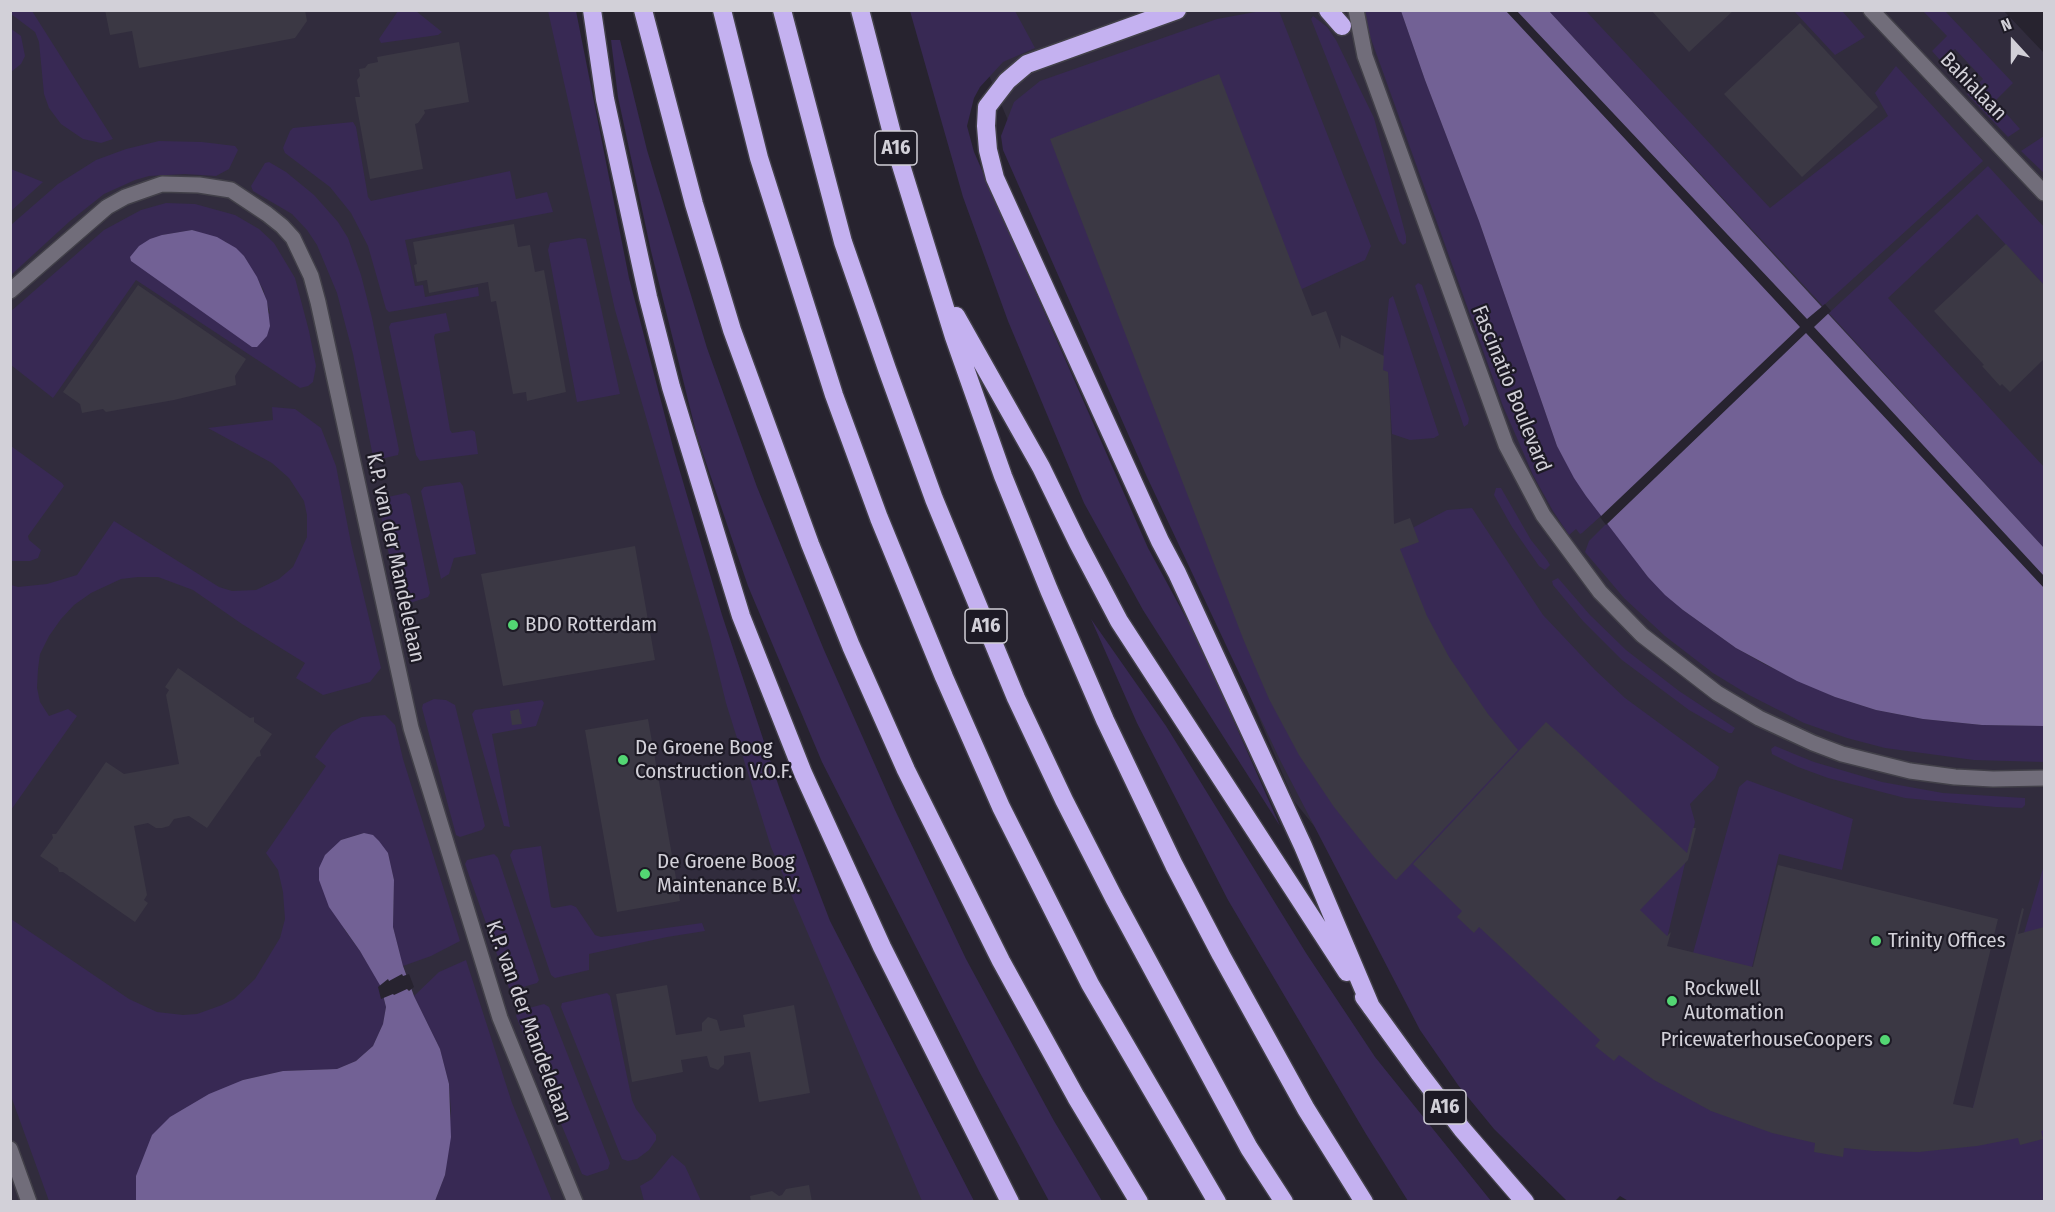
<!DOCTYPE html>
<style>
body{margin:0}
#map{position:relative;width:2055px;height:1212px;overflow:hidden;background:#27232f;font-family:"Fira Sans Condensed",sans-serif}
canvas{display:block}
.frame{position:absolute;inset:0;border:12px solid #d2d0d8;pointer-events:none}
.north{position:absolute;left:1983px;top:12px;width:60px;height:60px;-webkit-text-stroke:4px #1d1a25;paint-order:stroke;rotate:339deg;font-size:16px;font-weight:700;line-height:24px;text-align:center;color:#d2d0d8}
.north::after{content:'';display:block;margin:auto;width:21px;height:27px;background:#d2d0d8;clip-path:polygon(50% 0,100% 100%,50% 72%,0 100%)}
</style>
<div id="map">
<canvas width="2055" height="1212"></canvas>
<div class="frame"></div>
<div class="north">N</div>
</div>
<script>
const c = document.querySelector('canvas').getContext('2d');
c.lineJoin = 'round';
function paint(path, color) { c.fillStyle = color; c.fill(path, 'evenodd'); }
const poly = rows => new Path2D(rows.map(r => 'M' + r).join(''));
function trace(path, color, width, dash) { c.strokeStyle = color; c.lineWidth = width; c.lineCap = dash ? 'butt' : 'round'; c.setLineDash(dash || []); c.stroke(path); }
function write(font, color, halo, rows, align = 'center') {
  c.font = font + ' "Fira Sans Condensed",sans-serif'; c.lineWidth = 4.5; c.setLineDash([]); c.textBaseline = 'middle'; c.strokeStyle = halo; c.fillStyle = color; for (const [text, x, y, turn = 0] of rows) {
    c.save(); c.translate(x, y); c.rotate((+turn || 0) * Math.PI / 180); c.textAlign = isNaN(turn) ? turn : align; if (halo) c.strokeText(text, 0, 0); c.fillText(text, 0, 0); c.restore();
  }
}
paint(poly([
 [2003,10,2044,53,2044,1201,1544,1112,1294,801,962,11],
 [10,11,569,11,617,265,796,885,933,1201,11,1201]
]), '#312c3d');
paint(poly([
 [10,11,32,11,113,139,101,143,83,139,61,124,49,108,44,94,39,42,35,32,11,14],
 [398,11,416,11,442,32,438,35,381,43,379,39],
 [548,11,576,11,629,278,674,451,722,615,780,790,830,921,974,1201,922,1201,771,847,726,703,710,638,615,310],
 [910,11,1015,11,1035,48,1003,62,980,87,974,98,967,126,974,152,1148,548,1198,640,1280,826,1143,610,1084,503,1008,321,963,197],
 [1261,11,1279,11,1371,246,1365,260,1291,294,1393,538,1447,510,1472,508,1543,615,1595,670,1625,698,1719,767,1715,778,1690,804,1695,822,1663,955,1690,964,1739,787,1747,780,1853,819,1842,870,1779,854,1726,1076,1963,1141,2044,865,2044,1201,1630,1202,1620,1196,1615,1201,1567,1201,1494,1129,1458,1085,1420,1030,1280,760,1147,477,1003,150,1001,136,1014,102,1040,81,1217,19],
 [1361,11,1401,11,1425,80,1479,221,1557,446,1586,496,1602,515,1582,533,1580,534,1576,529,1569,535,1553,511,1533,475,1503,406],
 [1549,11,1586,11,1770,208,1888,116,1875,93,1896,66,1983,161,1823,306],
 [1794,11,1842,11,1865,37,1835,55],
 [1923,11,1945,11,2013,83,1995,101,2020,129,2008,137,1967,94,1983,79,1955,49,1941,61,1932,51,1947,36],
 [1313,16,1327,27,1336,40,1374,118,1406,236,1406,243,1403,245,1399,241,1311,19],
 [10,28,21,36,25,56,21,64,11,72],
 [611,40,620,40,647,150,707,348,757,487,824,650,895,810,966,959,1054,1121,1102,1201,1049,1201,980,1073,822,762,748,586,697,436,651,251,618,97],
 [353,122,356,127,368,197,371,201,510,171,516,199,547,192,553,212,405,240,415,286,423,285,425,297,478,287,479,296,389,312,386,309,368,246,351,213,330,187,285,153,283,148,290,131,293,128],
 [2044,136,2044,173,2021,151],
 [159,141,202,142,235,146,238,150,229,169,216,176,185,174,149,176,135,180,104,194,70,221,11,275,11,225,58,184,96,160,126,149],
 [269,162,286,172,314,195,338,222,348,238,361,275,372,318,399,450,398,455,376,460,373,457,353,354,337,293,317,245,307,230,292,214,253,191,251,186,265,163],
 [1988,166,2044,227,2044,285,1977,214,1888,298,2044,467,2044,548,1829,313],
 [11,169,43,182,11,211],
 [166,203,195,204,235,215,259,229,274,243,295,278,309,331,316,366,313,382,308,386,300,388,136,280,53,398,11,365,10,312,104,230,141,210],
 [192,230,226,242,244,256,263,289,270,314,162,235],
 [579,238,586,239,620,394,577,402,548,250,550,243],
 [1418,283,1422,285,1469,419,1468,424,1464,427,1415,286],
 [1393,296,1439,435,1434,438,1410,440,1392,434,1388,373,1383,370,1383,358,1389,299],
 [446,313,450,331,435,334,434,337,450,430,452,433,472,430,475,432,478,454,420,461,416,455,389,327,391,323],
 [272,407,295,409,321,428,336,466,351,543,381,668,370,682,323,695,296,678,305,663,242,624,193,590,158,577,138,577,121,579,91,593,74,605,61,619,49,636,40,654,38,669,37,688,40,702,49,716,68,709,77,716,11,810,11,585,18,587,47,584,77,575,114,521,219,587,232,591,256,590,279,579,293,567,307,537,307,515,304,501,289,478,272,463,208,428,273,420],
 [11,446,62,483,64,486,28,536,29,540,41,550,38,558,30,561,11,561],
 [460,482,463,486,476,554,454,558,449,574,441,579,421,491,424,487],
 [1496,488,1501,488,1531,540,1547,560,1550,565,1545,570,1539,566,1512,527,1494,495],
 [406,493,410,496,430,593,428,597,407,604,398,598,378,502,379,499],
 [1608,522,1648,577,1683,610,1736,648,1764,664,1835,697,1876,710,1923,719,1982,725,2044,726,2044,762,1974,760,1885,748,1847,738,1804,723,1749,695,1713,673,1665,636,1624,598,1585,552,1589,541],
 [1558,578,1590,615,1626,650,1679,691,1735,728,1732,733,1729,733,1689,710,1622,660,1583,621,1553,585,1552,581],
 [1091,619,1166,726,1306,953,1375,1057,1491,1201,1408,1201,1366,1134,1228,900,1137,723],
 [434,699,446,700,455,705,485,826,482,830,460,837,456,835,422,708,423,704],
 [542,700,544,703,536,726,492,734,510,827,504,826,472,714,475,710],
 [385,715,395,725,403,759,460,941,431,956,403,966,393,927,394,880,388,853,364,833,341,840,344,929,360,951,379,982,386,1007,383,1024,373,1046,356,1061,337,1069,283,1071,243,1080,136,1176,136,1201,49,1201,11,1096,11,919,129,999,157,1012,183,1015,197,1014,222,1005,234,999,255,979,280,938,285,919,283,892,278,870,266,853,326,766,315,757,332,733,341,726,362,717],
 [1775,746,1814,762,1882,782,1943,793,2025,798,2025,805,2022,808,1996,807,1905,798,1828,778,1798,767,1772,754,1771,749],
 [541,846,551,907,554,908,571,905,576,907,595,935,601,937,702,923,705,931,667,937,589,954,589,970,555,978,551,975,510,855,513,850],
 [494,854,498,858,539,980,537,983,513,990,509,988,465,864,467,860],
 [466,960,512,1103,552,1201,435,1201,445,1175,451,1111,449,1084,440,1049,414,996,439,972],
 [607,993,610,996,632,1100,636,1109,656,1135,656,1140,649,1150,637,1159,628,1161,622,1159,561,1007,562,1003],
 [544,1004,549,1007,610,1163,608,1169,587,1176,582,1174,516,1016,518,1011],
 [672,1155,685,1166,701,1201,644,1201,640,1186,652,1179]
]), '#382954');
paint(poly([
 [1401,11,1549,11,2044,548,2044,726,1982,725,1923,719,1876,710,1835,697,1797,681,1736,648,1683,610,1665,595,1648,577,1586,496,1574,478,1557,446,1479,221,1425,80],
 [192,230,217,237,236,248,244,256,257,277,267,301,270,326,267,336,257,347,252,347,131,261,130,257,139,246,150,239,162,235],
 [364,833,373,835,379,841,388,853,394,880,393,927,403,966,414,996,440,1049,449,1084,451,1137,445,1175,435,1201,136,1201,136,1176,152,1135,170,1117,209,1094,243,1080,283,1071,337,1069,356,1061,373,1046,383,1024,386,1007,381,987,360,951,329,907,319,880,319,868,325,855,341,840]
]), '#726195');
paint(poly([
 [1506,11,1517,11,1807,319,1825,304,1831,311,1814,327,2044,576,2044,588,1806,333,1606,525,1600,517,1800,327],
 [402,974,403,976,409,974,414,987,409,991,407,989,394,995,393,994,381,999,378,987,388,979,389,981]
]), '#27232f');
paint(poly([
 [105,10,305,10,307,21,295,38,139,68,132,31,110,35],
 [1651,10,1734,10,1689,52],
 [1800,23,1878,107,1802,177,1724,94],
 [459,42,469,102,424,110,425,113,418,123,415,124,423,169,370,179,355,97,360,97,357,80,360,76,359,69,365,68,368,64,378,62,377,57],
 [1219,74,1312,316,1326,311,1340,349,1341,335,1384,356,1383,370,1388,372,1390,406,1394,524,1410,518,1419,542,1400,549,1427,616,1449,657,1488,714,1518,750,1396,880,1374,857,1334,807,1299,755,1269,699,1244,641,1050,139],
 [514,224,518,247,530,245,535,272,544,270,566,392,527,401,526,392,513,394,496,301,491,302,488,282,429,293,427,280,417,282,414,265,417,264,413,242],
 [2006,244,2044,285,2044,359,2010,392,2002,384,2000,386,1982,366,1984,365,1934,311],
 [138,285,246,359,235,376,236,385,174,400,106,412,103,409,82,413,80,404,63,392],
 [635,546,655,660,503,686,481,574],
 [178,668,250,718,254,717,254,722,272,734,260,751,261,756,257,757,207,828,189,816,174,819,169,826,162,828,156,828,148,823,134,826,147,895,144,900,148,903,135,922,63,872,59,872,58,868,40,856,53,838,52,834,56,834,106,762,124,774,179,764,166,695,169,690,165,687],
 [519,709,522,724,512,725,510,711],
 [648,719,680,901,617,912,585,730],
 [1546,722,1687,853,1693,828,1696,828,1688,860,1640,910,1667,936,1671,932,1667,946,1753,967,1778,865,1998,919,1953,1104,1973,1108,2022,908,2024,909,2018,934,2044,927,2044,1130,2041,1131,2043,1139,2020,1145,2018,1138,1977,1146,1919,1152,1874,1151,1844,1148,1843,1157,1814,1152,1815,1143,1772,1133,1711,1111,1654,1080,1619,1055,1614,1061,1595,1046,1600,1040,1479,927,1474,933,1457,917,1462,911,1413,864],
 [667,985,676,1035,702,1031,702,1023,708,1017,717,1020,720,1031,745,1027,743,1015,794,1005,810,1093,759,1102,750,1052,724,1056,724,1064,718,1070,710,1067,707,1056,681,1060,683,1072,632,1082,616,994],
 [809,1185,812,1202,751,1202,750,1196,772,1191,779,1196,782,1195,786,1189]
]), '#3b3844');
const street = poly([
 [1871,10,2044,193],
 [10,291,107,207,125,197,162,184,199,185,231,190,267,214,282,226,293,238,311,276,318,302,411,728,500,1018,575,1202],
 [10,1149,29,1202]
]);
const secondary = poly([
 [1356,10,1365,56,1506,445,1543,515,1600,592,1642,635,1717,693,1759,718,1813,743,1842,754,1910,771,1955,777,1993,779,2044,778]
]);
const highway = poly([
 [592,10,605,99,648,297,671,387,741,616,803,773,882,947,1010,1202],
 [643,10,694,204,732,330,810,544,851,646,906,770,1001,961,1076,1097,1139,1202],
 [722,10,759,158,834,395,879,518,944,677,1001,807,1090,984,1217,1202],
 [782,10,843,242,887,369,934,499,1016,698,1064,800,1114,898,1249,1148,1284,1202],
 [860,10,896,149,954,337,1003,476,1049,590,1105,720,1174,865,1221,955,1306,1109,1364,1202],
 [1177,10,1027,64,1007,81,987,107,986,126,988,150,995,178,1160,541,1177,573,1303,846,1371,1007],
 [1328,10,1342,26],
 [956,316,1041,467,1078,543,1119,621,1347,972],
 [1364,997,1419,1073,1462,1129,1525,1202]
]);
trace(street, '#424049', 18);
trace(secondary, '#424049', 18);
trace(highway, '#424049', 21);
trace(street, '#716d7a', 15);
trace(secondary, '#716d7a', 15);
trace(highway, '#c4b1f0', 18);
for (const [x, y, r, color] of [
 [513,625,6,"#53d673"],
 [623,760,6,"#53d673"],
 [645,874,6,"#53d673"],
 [1876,941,6,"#53d673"],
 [1672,1001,6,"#53d673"],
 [1885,1040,6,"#53d673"]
]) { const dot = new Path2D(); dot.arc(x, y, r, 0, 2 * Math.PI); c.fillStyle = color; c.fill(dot); trace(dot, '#1d1a25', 2); }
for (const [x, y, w] of [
 [896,148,42],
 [986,626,42],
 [1445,1107,42]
]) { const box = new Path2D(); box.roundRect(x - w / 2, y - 17, w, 34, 4.5); c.fillStyle = '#1d1a25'; c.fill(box); trace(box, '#d2d0d8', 1.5); }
write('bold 20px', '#d2d0d8', null, [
 ["A16",896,148],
 ["A16",986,626],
 ["A16",1445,1107]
]);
write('21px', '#d2d0d8', '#1d1a25', [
 ["Bahialaan",1973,87,46],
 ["Fascinatio Boulevard",1511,389,68],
 ["K.P. van der Mandelelaan",395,558,78],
 ["K.P. van der Mandelelaan",528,1022,70]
]);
write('21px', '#d2d0d8', '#1d1a25', [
 ["BDO Rotterdam",525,625],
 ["De Groene Boog",635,748],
 ["Construction V.O.F.",635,772],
 ["De Groene Boog",657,862],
 ["Maintenance B.V.",657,886],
 ["Trinity Offices",1888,941],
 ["Rockwell",1684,989],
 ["Automation",1684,1013],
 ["PricewaterhouseCoopers",1873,1040,"right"]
], 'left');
</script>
